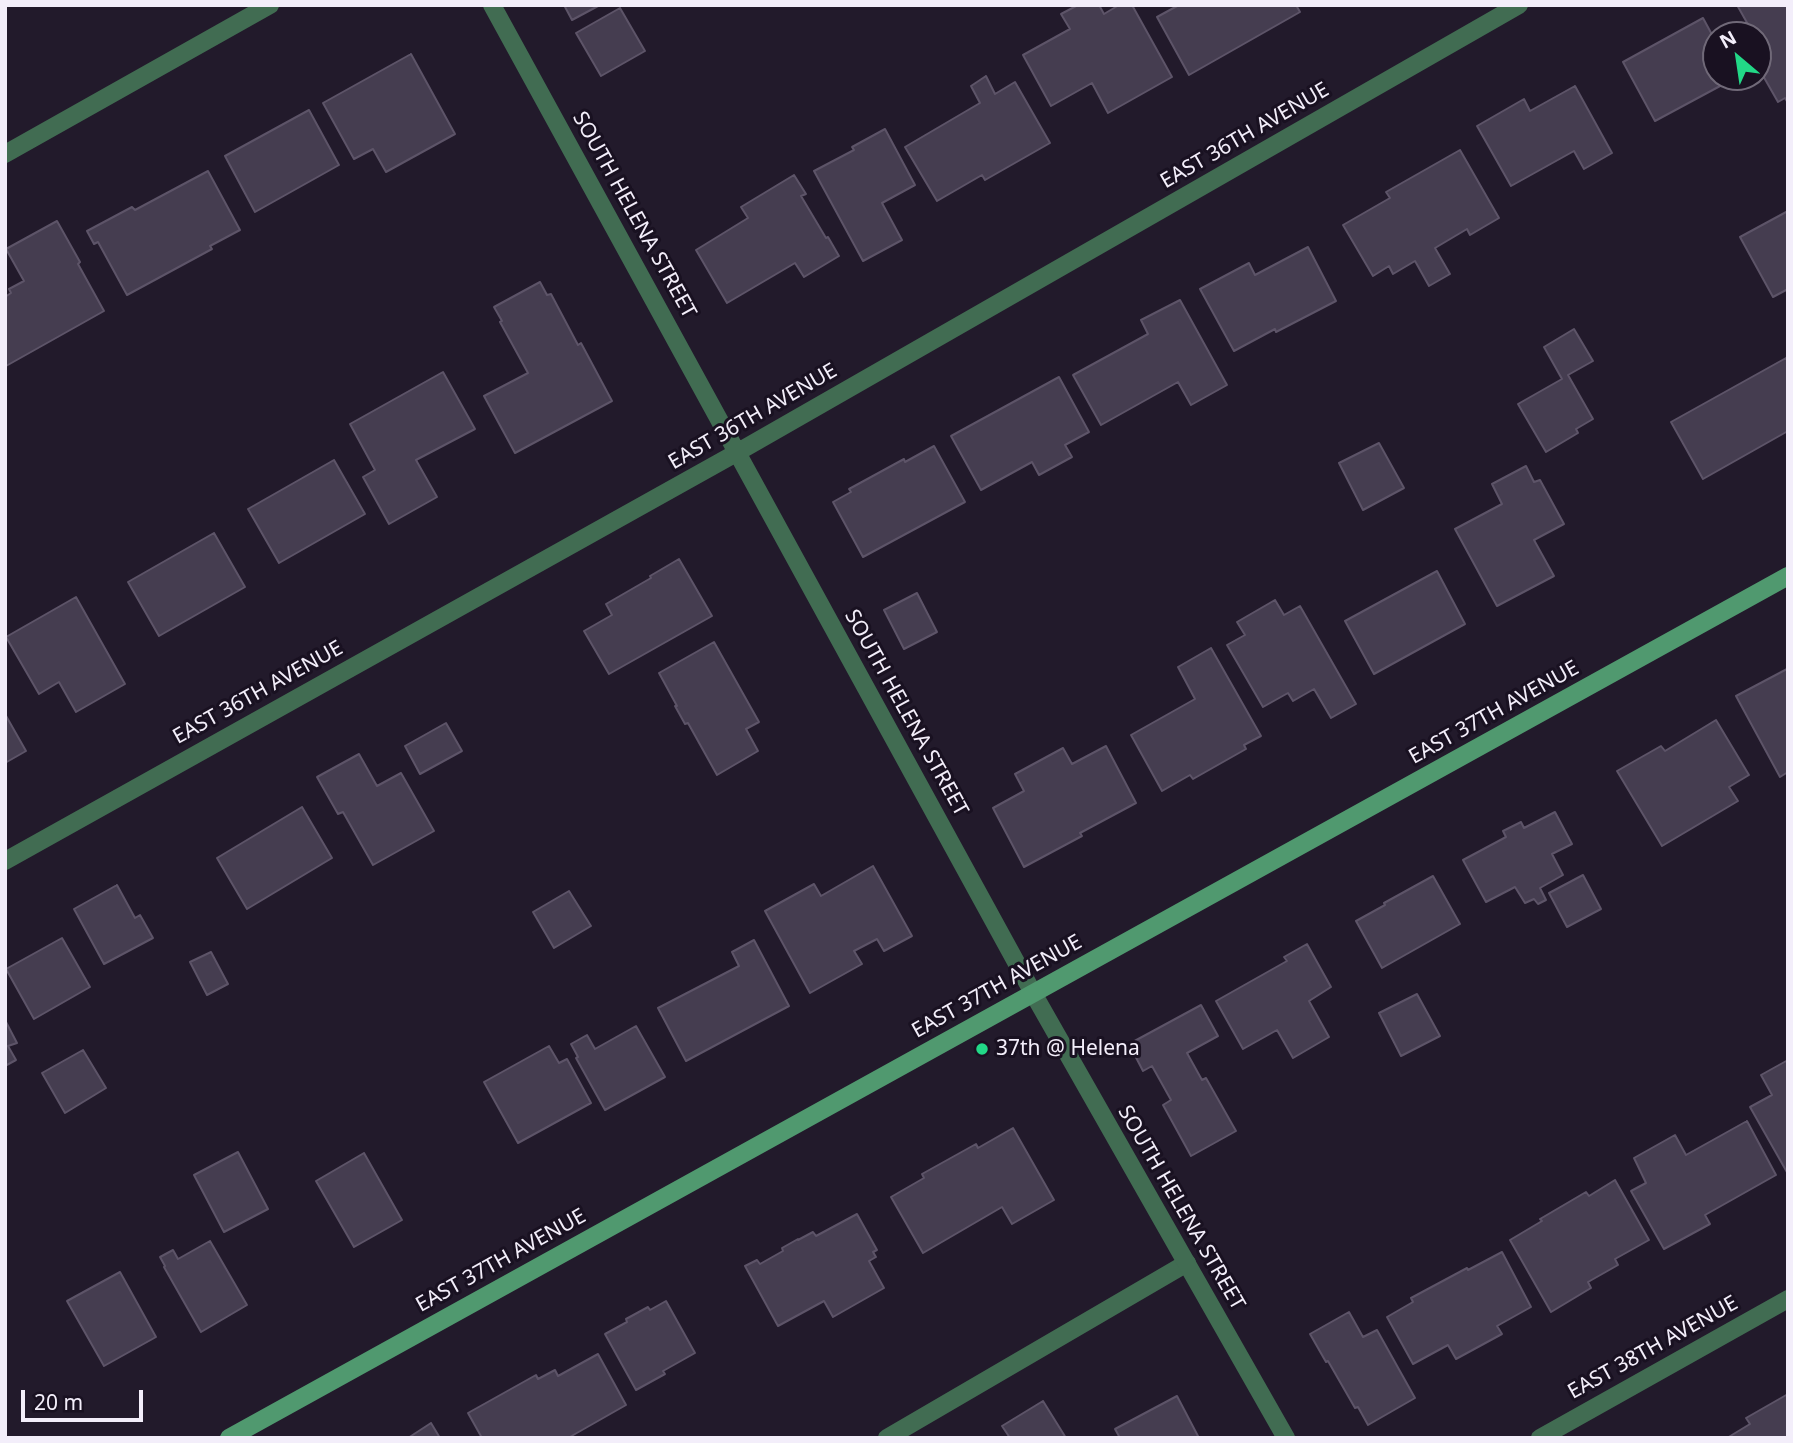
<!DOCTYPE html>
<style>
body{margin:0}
#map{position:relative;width:1793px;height:1443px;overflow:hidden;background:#221a2b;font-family:"Noto Sans",sans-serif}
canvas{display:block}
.frame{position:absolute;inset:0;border:7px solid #f3eefa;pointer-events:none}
.north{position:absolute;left:1702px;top:21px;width:70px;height:70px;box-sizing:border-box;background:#191121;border:2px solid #706978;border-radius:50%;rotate:331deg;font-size:19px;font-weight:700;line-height:28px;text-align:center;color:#f3eefa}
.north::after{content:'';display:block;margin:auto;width:24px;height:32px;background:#22d887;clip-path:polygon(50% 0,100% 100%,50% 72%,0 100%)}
.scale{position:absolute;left:21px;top:1390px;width:122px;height:32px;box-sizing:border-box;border:4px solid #f3eefa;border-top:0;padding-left:9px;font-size:21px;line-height:24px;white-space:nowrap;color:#f3eefa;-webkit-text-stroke:5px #191121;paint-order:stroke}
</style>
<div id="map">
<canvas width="1793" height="1443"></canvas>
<div class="frame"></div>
<div class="north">N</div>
<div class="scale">20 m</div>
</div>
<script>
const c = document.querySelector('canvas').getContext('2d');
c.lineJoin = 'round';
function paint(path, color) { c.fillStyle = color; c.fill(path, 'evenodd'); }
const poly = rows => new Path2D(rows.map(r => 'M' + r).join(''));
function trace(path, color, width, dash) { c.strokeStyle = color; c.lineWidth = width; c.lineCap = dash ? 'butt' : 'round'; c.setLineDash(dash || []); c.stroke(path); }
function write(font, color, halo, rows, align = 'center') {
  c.font = font + ' "Noto Sans",sans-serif'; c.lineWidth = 6; c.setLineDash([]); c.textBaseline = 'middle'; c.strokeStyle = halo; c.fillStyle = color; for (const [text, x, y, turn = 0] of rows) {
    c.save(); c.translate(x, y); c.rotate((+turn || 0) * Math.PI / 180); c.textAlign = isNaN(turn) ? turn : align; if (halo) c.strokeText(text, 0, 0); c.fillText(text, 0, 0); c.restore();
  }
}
const building = poly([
 [564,5,600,5,572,20,564,5],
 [1078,5,1099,5,1104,14,1119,5,1132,5,1172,77,1108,113,1092,83,1051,106,1023,55,1070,29,1061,14,1078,5],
 [1179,5,1296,5,1300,12,1189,75,1157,17,1179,5],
 [1737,5,1788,5,1788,103,1785,98,1778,102,1758,67,1758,59,1765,55,1758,43,1758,35,1754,35,1737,5],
 [620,8,645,51,601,76,576,33,620,8],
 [1703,18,1716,42,1716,77,1735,78,1655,121,1623,62,1703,18],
 [411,54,455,134,386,172,373,149,354,159,323,103,411,54],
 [986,76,995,94,1015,82,1050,143,985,180,982,175,937,201,905,147,980,103,971,86,986,76],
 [1575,86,1612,153,1584,169,1574,151,1511,186,1477,126,1524,99,1530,111,1575,86],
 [309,110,339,165,255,212,225,156,309,110],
 [885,129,915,185,882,203,902,240,863,261,814,171,854,150,852,147,885,129],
 [1460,150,1499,218,1470,235,1467,229,1435,248,1450,274,1429,286,1415,261,1393,274,1389,266,1373,276,1343,225,1390,198,1386,192,1460,150],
 [208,171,240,230,210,246,212,249,127,295,98,242,94,244,87,231,132,207,135,210,208,171],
 [794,175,806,194,801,196,826,238,828,237,839,256,804,277,795,263,727,303,696,250,748,218,741,207,794,175],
 [1788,211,1788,289,1773,297,1740,237,1788,211],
 [57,221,80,262,78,264,104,311,6,366,5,297,11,293,9,289,24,281,6,249,57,221],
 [1308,247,1336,301,1276,332,1275,329,1234,351,1200,289,1249,263,1255,275,1308,247],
 [540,282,547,295,551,294,578,345,581,343,612,401,515,453,484,396,528,373,500,322,502,321,494,307,540,282],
 [1180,300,1227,385,1191,405,1178,382,1101,425,1073,375,1148,334,1141,320,1180,300],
 [1574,329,1593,361,1568,375,1593,419,1576,429,1578,433,1546,452,1518,404,1562,379,1544,347,1574,329],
 [1786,358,1788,361,1788,431,1703,479,1671,422,1786,358],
 [443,372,475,429,416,460,437,497,389,524,363,477,375,470,350,424,443,372],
 [1059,377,1089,432,1065,445,1072,457,1039,475,1032,462,981,490,951,436,1059,377],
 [1379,443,1404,488,1363,510,1339,463,1379,443],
 [934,446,965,502,863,557,833,502,851,492,849,489,904,459,905,462,934,446],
 [334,460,365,514,279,563,248,509,334,460],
 [1526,466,1534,482,1540,480,1564,524,1534,540,1554,576,1497,606,1455,529,1502,504,1492,484,1526,466],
 [214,533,245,587,159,636,128,582,214,533],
 [679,559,712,616,609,674,584,631,612,615,606,604,651,578,650,576,679,559],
 [1437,571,1465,624,1374,674,1345,621,1437,571],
 [917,593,937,632,904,649,884,610,917,593],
 [76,597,125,684,76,712,59,682,39,694,6,637,76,597],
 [1275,600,1284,615,1300,606,1356,704,1331,718,1314,689,1293,701,1288,693,1263,707,1227,645,1245,635,1237,622,1275,600],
 [714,642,759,722,746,729,758,751,717,775,688,723,685,724,675,706,677,706,659,673,714,642],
 [1211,648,1261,736,1244,745,1246,749,1193,779,1190,775,1162,791,1131,735,1195,699,1178,667,1211,648],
 [1787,669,1788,772,1780,777,1736,696,1787,669],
 [5,714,26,751,5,763,5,714],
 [1716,720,1749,775,1729,787,1738,801,1662,846,1617,771,1661,746,1665,751,1716,720],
 [446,723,462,751,420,774,405,746,446,723],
 [1106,746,1136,803,1080,833,1082,836,1024,867,993,808,1024,791,1015,774,1063,748,1072,764,1106,746],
 [359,754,377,786,401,773,434,831,373,865,343,812,338,814,317,777,359,754],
 [302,807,332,858,247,909,217,858,302,807],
 [1555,812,1572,844,1552,854,1563,875,1540,888,1546,900,1538,904,1534,899,1525,903,1515,887,1486,902,1463,860,1506,837,1503,831,1521,822,1524,828,1555,812],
 [873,866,912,936,884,951,877,939,854,951,862,964,810,993,765,911,814,884,821,896,873,866],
 [1583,875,1601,909,1567,927,1549,893,1583,875],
 [1433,876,1460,924,1382,968,1356,921,1385,905,1384,903,1433,876],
 [117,885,135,918,140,915,153,938,104,964,74,909,117,885],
 [569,891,591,926,554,948,533,912,569,891],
 [62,938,90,987,34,1019,6,969,62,938],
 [754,940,789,1006,686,1061,658,1008,739,966,732,952,754,940],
 [1307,944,1331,987,1309,1001,1329,1037,1293,1058,1277,1030,1243,1049,1216,1001,1287,961,1284,957,1307,944],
 [211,952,228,984,207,995,190,962,211,952],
 [1417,994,1440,1036,1401,1056,1379,1013,1417,994],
 [1201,1005,1218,1036,1187,1053,1202,1080,1206,1078,1236,1131,1191,1156,1163,1105,1171,1100,1152,1066,1143,1071,1129,1044,1201,1005],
 [5,1020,17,1043,8,1046,16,1060,5,1066,5,1020],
 [636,1026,665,1077,605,1110,576,1058,578,1057,571,1044,587,1035,595,1049,636,1026],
 [549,1046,559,1063,567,1059,591,1103,518,1143,484,1082,549,1046],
 [83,1050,106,1088,65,1113,42,1073,83,1050],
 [1788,1060,1788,1174,1750,1107,1772,1095,1761,1075,1788,1060],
 [1747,1121,1776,1175,1705,1215,1710,1224,1664,1249,1631,1191,1646,1183,1634,1158,1675,1135,1686,1155,1747,1121],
 [1013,1128,1054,1200,1012,1224,1002,1207,923,1253,891,1197,924,1178,922,1174,976,1144,978,1148,1013,1128],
 [238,1152,268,1209,224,1232,194,1175,238,1152],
 [364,1153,402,1220,354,1247,316,1181,364,1153],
 [1615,1180,1649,1240,1615,1259,1618,1265,1588,1282,1591,1288,1551,1312,1510,1240,1542,1221,1540,1219,1586,1192,1589,1196,1615,1180],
 [857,1214,877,1250,873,1252,876,1257,869,1261,884,1288,833,1317,824,1301,778,1326,745,1266,757,1260,760,1264,783,1251,782,1248,798,1239,798,1240,813,1232,816,1236,857,1214],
 [210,1241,247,1305,201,1332,164,1267,165,1266,160,1257,173,1250,178,1259,210,1241],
 [1502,1252,1531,1307,1497,1326,1502,1334,1456,1359,1448,1345,1413,1364,1387,1317,1413,1302,1411,1298,1467,1268,1468,1270,1502,1252],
 [120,1272,156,1337,104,1366,67,1301,120,1272],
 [666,1301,695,1353,663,1371,665,1374,636,1390,605,1334,627,1322,626,1319,648,1307,650,1310,666,1301],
 [1349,1312,1363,1337,1377,1330,1415,1398,1368,1425,1358,1407,1355,1408,1328,1361,1326,1362,1310,1334,1349,1312],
 [598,1354,626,1405,568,1438,482,1438,468,1413,536,1375,538,1379,555,1370,558,1376,598,1354],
 [1788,1394,1788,1438,1727,1438,1750,1424,1746,1418,1788,1394],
 [1177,1396,1199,1438,1120,1438,1115,1429,1177,1396],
 [1043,1401,1066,1438,1010,1438,1002,1426,1043,1401],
 [431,1423,440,1438,408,1438,431,1423]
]);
paint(building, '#453d50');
trace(building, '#5d5468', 2);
trace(poly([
 [887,1438,1187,1263]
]), '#416c52', 18);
trace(poly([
 [492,5,1033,993,1286,1438],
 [5,154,270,5],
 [5,861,738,452,1519,5],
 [1540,1438,1788,1299]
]), '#416c52', 18);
trace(poly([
 [229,1438,1788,576]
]), '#50996f', 18);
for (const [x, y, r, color] of [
 [982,1049,7,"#22d887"]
]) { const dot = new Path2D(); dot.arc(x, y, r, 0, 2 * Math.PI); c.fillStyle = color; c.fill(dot); trace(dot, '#191121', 2.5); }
write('21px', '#f3eefa', '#191121', [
 ["EAST 36TH AVENUE",1245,136,-30],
 ["SOUTH HELENA STREET",634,215,61],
 ["EAST 36TH AVENUE",753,417,-30],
 ["EAST 36TH AVENUE",258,693,-29],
 ["SOUTH HELENA STREET",906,713,61],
 ["EAST 37TH AVENUE",1494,713,-29],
 ["EAST 37TH AVENUE",997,987,-29],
 ["SOUTH HELENA STREET",1181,1208,60],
 ["EAST 37TH AVENUE",501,1261,-29],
 ["EAST 38TH AVENUE",1653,1348,-29]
]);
write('21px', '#f3eefa', '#191121', [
 ["37th @ Helena",996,1049]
], 'left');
</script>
